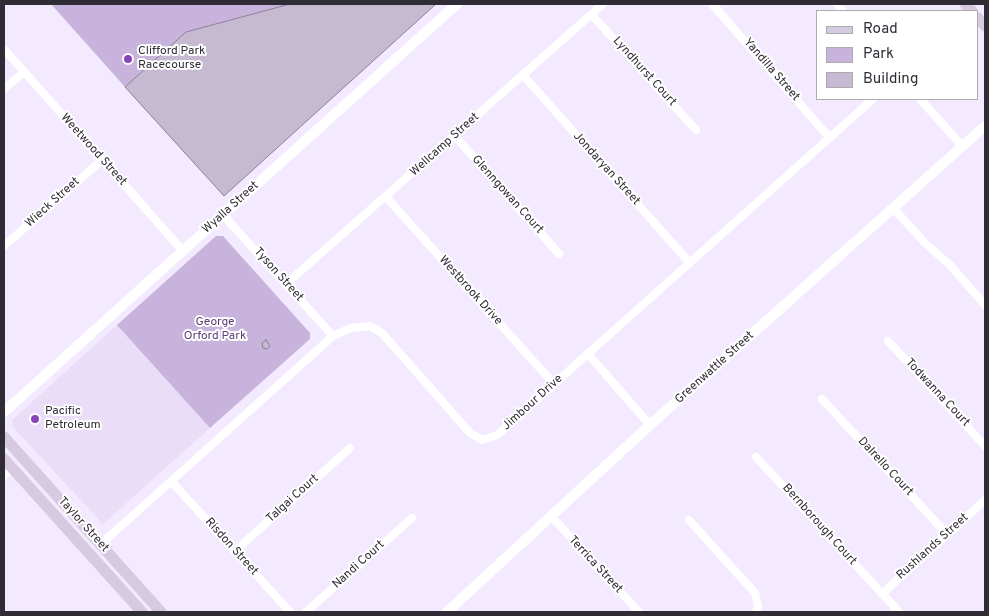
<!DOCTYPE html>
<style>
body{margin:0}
#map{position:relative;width:989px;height:616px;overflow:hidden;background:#f4eaff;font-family:Overpass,sans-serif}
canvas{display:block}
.frame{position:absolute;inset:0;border:5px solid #302c35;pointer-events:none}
.legend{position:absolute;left:816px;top:10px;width:162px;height:90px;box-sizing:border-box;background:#fff;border:1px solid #acabae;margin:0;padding:6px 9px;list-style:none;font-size:15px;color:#302c35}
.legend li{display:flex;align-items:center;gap:10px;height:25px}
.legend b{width:25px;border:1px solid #acabae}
</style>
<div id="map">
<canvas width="989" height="616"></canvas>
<div class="frame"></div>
<ul class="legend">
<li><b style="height:6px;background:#d5cadf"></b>Road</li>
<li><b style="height:14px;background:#c7b3dc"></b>Park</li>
<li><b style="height:14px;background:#c5bad2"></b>Building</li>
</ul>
</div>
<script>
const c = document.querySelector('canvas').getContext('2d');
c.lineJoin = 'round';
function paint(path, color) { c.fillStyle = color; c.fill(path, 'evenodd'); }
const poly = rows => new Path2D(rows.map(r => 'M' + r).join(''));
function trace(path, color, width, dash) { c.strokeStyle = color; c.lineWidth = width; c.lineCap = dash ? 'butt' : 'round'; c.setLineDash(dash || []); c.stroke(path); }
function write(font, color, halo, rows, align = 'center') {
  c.font = font + ' Overpass,sans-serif'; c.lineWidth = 4; c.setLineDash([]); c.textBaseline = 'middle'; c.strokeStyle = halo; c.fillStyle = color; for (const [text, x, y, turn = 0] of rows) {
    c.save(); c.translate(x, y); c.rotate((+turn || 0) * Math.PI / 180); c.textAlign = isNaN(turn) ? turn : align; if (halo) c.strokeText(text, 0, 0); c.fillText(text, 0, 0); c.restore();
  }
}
paint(poly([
 [117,325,210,428,103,524,12,426,12,420]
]), '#eaddf7');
paint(poly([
 [51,4,290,4,186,32,125,87],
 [216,236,223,236,310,333,310,339,210,428,117,325]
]), '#c7b3dc');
const building = poly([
 [290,4,436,4,224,196,125,87,186,32,290,4],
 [266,340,270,346,267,349,263,348,262,343,266,340]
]);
paint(building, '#c5bad2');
trace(building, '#8b8097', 1);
trace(poly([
 [712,4,829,137],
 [837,4,843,11],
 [591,14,696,130],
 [4,49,183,251],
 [523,75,689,262],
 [4,89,24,72],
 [920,99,962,146],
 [455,136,559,254],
 [387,198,554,384],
 [894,209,925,243,950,265,985,305],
 [223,215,333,336],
 [4,246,102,160],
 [286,284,603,4],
 [888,341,985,446],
 [588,354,650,425],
 [822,399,947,534],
 [756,457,899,612],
 [4,476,12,469],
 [171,481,290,612],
 [552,517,639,612],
 [689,520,755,593,758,606,756,612],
 [101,544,333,336,351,328,370,326,382,333,470,433,482,440,497,435,873,99],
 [235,551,350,448],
 [882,594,985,500],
 [306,612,412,518]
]), '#fff', 8);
trace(poly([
 [4,412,457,4],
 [447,612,650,425,985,126]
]), '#fff', 10);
trace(poly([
 [965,4,972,11],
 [978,18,985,26],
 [4,437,161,612],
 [4,459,142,612]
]), '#d5cadf', 11);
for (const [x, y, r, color] of [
 [128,59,5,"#8644b9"],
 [35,419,5,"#8644b9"]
]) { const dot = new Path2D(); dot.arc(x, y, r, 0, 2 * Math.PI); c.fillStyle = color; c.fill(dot); trace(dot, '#fff', 2); }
write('12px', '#302c35', '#fff', [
 ["Clifford Park",138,52],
 ["Racecourse",138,66],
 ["Pacific",45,412],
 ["Petroleum",45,426]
], 'left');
write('12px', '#302c35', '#fff', [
 ["Yandilla Street",771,70,49],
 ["Lyndhurst Court",644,72,48],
 ["Wellcamp Street",445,145,-42],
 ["Weetwood Street",93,150,48],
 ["Jondaryan Street",606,169,48],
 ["Glenngowan Court",507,195,48],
 ["Wieck Street",53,203,-42],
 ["Wyalla Street",231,208,-42],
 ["Tyson Street",278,275,48],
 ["Westbrook Drive",470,291,48],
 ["Greenwattle Street",715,368,-42],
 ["Todwanna Court",937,393,47],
 ["Jimbour Drive",533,403,-42],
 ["Dalrello Court",885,467,47],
 ["Talgai Court",293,499,-42],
 ["Taylor Street",83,525,48],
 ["Bernborough Court",819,525,48],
 ["Risdon Street",231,547,48],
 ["Rushlands Street",933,547,-42],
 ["Nandi Court",359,565,-42],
 ["Terrica Street",595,565,47]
]);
write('12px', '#5e3e7a', '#fff', [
 ["George",215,323],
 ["Orford Park",215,337]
]);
</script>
